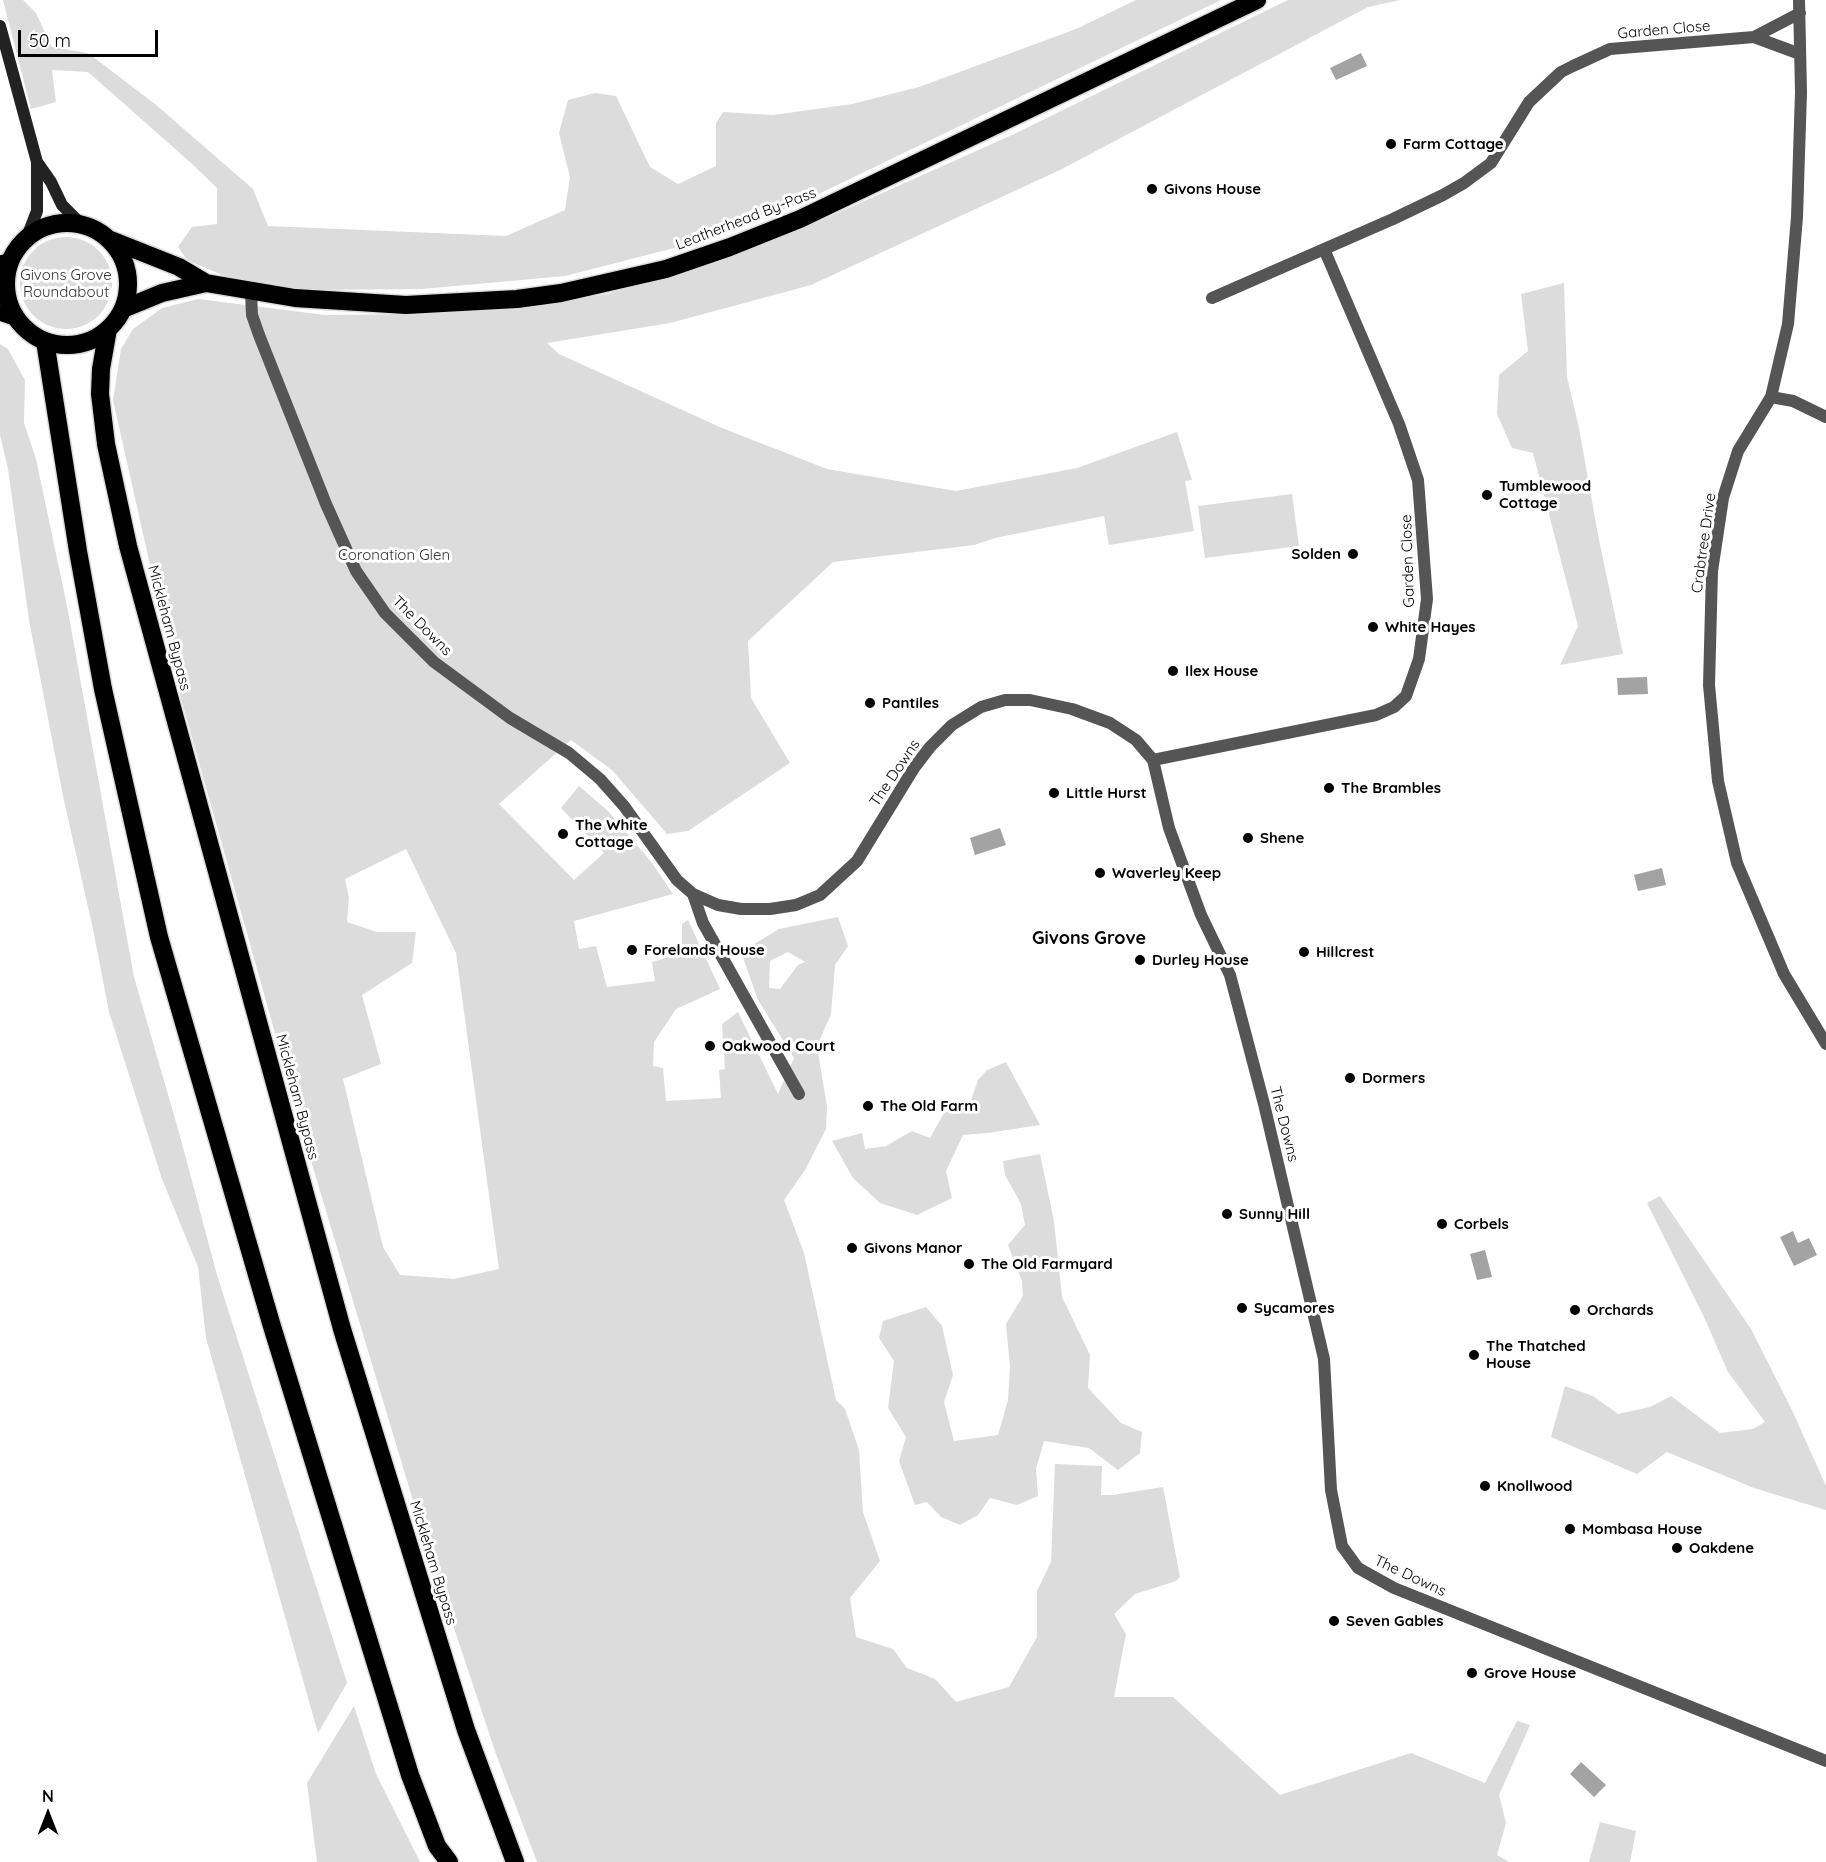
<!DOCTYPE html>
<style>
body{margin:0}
#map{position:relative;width:1826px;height:1862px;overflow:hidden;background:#fff;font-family:Quicksand,sans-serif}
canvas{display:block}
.north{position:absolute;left:18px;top:1784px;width:60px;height:60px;-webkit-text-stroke:4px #fff;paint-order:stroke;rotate:0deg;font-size:16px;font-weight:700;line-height:24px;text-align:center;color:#000}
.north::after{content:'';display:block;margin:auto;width:21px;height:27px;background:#000;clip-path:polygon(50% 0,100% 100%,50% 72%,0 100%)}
.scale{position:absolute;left:18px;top:30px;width:140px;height:27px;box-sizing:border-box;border:3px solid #000;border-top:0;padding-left:8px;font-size:18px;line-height:21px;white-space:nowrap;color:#000;-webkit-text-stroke:4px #fff;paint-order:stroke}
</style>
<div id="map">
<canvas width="1826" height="1862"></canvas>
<div class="north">N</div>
<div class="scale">50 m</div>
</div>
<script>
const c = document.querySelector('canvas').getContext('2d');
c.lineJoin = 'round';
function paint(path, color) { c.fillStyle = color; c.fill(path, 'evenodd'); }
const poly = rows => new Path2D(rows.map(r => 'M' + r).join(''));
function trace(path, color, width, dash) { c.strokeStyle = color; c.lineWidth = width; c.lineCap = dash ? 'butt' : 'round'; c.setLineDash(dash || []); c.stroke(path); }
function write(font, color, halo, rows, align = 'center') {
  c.font = font + ' Quicksand,sans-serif'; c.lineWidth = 6; c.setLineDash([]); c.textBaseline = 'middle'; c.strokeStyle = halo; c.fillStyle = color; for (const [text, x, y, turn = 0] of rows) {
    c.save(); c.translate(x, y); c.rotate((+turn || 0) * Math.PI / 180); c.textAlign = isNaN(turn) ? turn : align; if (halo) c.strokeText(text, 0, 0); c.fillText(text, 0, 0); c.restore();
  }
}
paint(poly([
 [3,0,23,0,36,13,52,47,88,53,155,104,253,189,268,226,506,236,565,210,570,177,559,133,568,100,595,93,616,96,650,167,678,184,716,166,716,123,723,112,773,115,852,104,919,87,1076,29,1136,0,1221,0,800,203,682,246,565,276,422,289,313,290,236,281,187,260,178,247,192,227,217,224,217,188,190,162,88,72,52,70,56,102,31,109],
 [1288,0,1400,0,1368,7,1060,170,811,285,670,323,547,343,559,354,722,428,827,469,956,491,1077,468,1177,432,1192,480,1185,481,1194,531,1109,545,1104,516,995,538,974,545,833,562,748,641,751,698,790,763,688,831,667,834,612,770,571,740,499,804,574,880,604,853,561,808,579,786,608,811,652,863,673,894,574,921,579,949,596,946,607,987,655,981,652,962,682,953,682,924,688,920,720,989,676,1009,654,1042,653,1066,663,1068,666,1101,721,1098,719,1070,725,1069,722,1024,738,1012,778,1094,794,1058,758,1000,741,952,779,929,838,917,848,946,835,965,831,1014,817,1046,827,1107,826,1129,805,1170,784,1200,804,1253,836,1400,845,1409,859,1450,863,1512,880,1561,850,1598,856,1637,893,1649,907,1668,935,1679,956,1702,1009,1687,1037,1637,1037,1591,1051,1562,1055,1464,1102,1466,1101,1495,1113,1495,1163,1487,1180,1577,1176,1581,1135,1594,1114,1614,1126,1634,1114,1697,1173,1697,1280,1795,1411,1753,1485,1783,1517,1721,1530,1725,1499,1795,1506,1823,1497,1855,1509,1862,537,1862,496,1754,426,1544,311,1161,176,681,113,400,121,349,133,329,162,308,198,299,325,315,423,314,513,308,607,294,709,264,795,232,1012,135],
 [406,849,456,953,499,1269,454,1279,400,1275,383,1247,343,1079,381,1064,362,995,412,963,416,932,377,932,347,922,349,898,345,879],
 [788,952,805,962,798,965,780,989,769,988,770,961],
 '20 283a46 46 0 1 1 92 0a46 46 0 1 1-92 0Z',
 [1564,283,1567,377,1579,428,1598,535,1623,654,1560,665,1578,626,1533,453,1512,448,1497,414,1499,375,1528,351,1521,294],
 [0,344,8,349,25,380,24,423,36,459,67,606,134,977,180,1136,217,1275,347,1683,318,1733,206,1338,198,1267,162,1179,109,1012,93,929,63,796,29,620,8,469,0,435],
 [1292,494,1299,546,1205,558,1198,506],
 [1006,1062,1040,1125,988,1133,963,1135,946,1171,952,1198,917,1215,880,1203,853,1178,832,1141,862,1133,865,1149,886,1146,912,1131,930,1138,944,1113,969,1106,978,1080,987,1070],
 [1040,1154,1054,1221,1062,1297,1090,1355,1088,1388,1121,1423,1142,1432,1140,1453,1118,1470,1089,1448,1044,1441,1036,1469,1038,1496,1017,1505,990,1498,978,1515,960,1525,941,1517,927,1502,915,1505,899,1461,906,1437,888,1408,894,1361,879,1338,883,1321,926,1307,942,1326,953,1375,944,1402,954,1441,998,1435,1008,1400,1010,1367,1006,1324,1023,1296,1022,1281,1008,1245,1025,1225,1021,1204,1005,1175,1003,1161],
 [1660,1196,1751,1329,1791,1408,1826,1486,1826,1510,1754,1488,1667,1452,1637,1474,1551,1437,1565,1386,1593,1396,1618,1414,1650,1407,1671,1396,1720,1433,1753,1429,1765,1422,1728,1372,1704,1317,1647,1203],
 [354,1706,376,1774,420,1862,317,1862,307,1783],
 [1600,1822,1636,1831,1630,1862,1589,1862]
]), '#dcdcdc');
paint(poly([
 [1361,53,1367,66,1336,80,1330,68],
 [1647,677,1648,694,1618,695,1617,678],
 [1000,828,1006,845,975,855,970,838],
 [1662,868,1666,885,1638,891,1634,875],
 [1793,1231,1798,1243,1809,1238,1817,1255,1794,1266,1780,1237],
 [1485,1250,1492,1277,1477,1280,1470,1254],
 [1581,1762,1606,1785,1594,1797,1570,1774]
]), '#a3a3a3');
const primary = poly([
 [0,263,10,261],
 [0,313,17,319]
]);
const highway = poly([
 '6 284a61 61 0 1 1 122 0a61 61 0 1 1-122 0Z',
 [111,240,179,267,206,283,295,298,406,305,517,299,561,293,666,269,730,247,800,219,1257,0],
 [123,309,162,293,206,283],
 [108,329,101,369,100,394,106,444,128,546,342,1329,466,1730,515,1862],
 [45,341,78,551,103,689,159,937,271,1323,410,1775,437,1846,449,1862]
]);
trace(primary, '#dbdbdb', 18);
trace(highway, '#dbdbdb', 21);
trace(poly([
 [1799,0,1801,92,1797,217,1788,324,1771,397,1738,451,1723,498,1712,571,1709,685,1718,781,1737,863,1784,974,1826,1044],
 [1800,13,1754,37,1800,54],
 [251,292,252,315,259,335,326,504,356,571,385,613,434,662,510,718,569,753,600,779,624,806,677,880,693,894,718,905,741,909,770,909,796,905,820,895,857,861,914,768,930,747,952,725,981,707,1005,700,1030,700,1072,709,1110,723,1136,740,1153,760,1169,828,1201,915,1230,975,1264,1104,1324,1359,1331,1490,1342,1546,1358,1568,1394,1588,1826,1761],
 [1212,298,1393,219,1443,195,1464,183,1491,163,1529,102,1561,72,1573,66,1610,49,1754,37],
 [1771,397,1793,401,1826,417],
 [1153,760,1376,715,1394,707,1406,696,1419,659,1427,599,1418,480,1399,424,1324,249],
 [693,894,703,923,799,1094]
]), '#555', 12);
trace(poly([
 [0,26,37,162,37,211,27,237],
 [37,162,51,182,62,205,82,225]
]), '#222', 12);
trace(primary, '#000', 15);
trace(highway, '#000', 18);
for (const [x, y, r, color] of [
 [1391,144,6,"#000"],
 [1152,189,6,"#000"],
 [1487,495,6,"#000"],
 [1353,554,6,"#000"],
 [1373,627,6,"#000"],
 [1173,671,6,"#000"],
 [870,703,6,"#000"],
 [1329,788,6,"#000"],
 [1054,793,6,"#000"],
 [563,834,6,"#000"],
 [1248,838,6,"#000"],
 [1100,873,6,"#000"],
 [632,950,6,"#000"],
 [1304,952,6,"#000"],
 [1140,960,6,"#000"],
 [710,1046,6,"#000"],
 [1350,1078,6,"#000"],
 [868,1106,6,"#000"],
 [1227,1214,6,"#000"],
 [1442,1224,6,"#000"],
 [852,1248,6,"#000"],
 [969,1264,6,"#000"],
 [1242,1308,6,"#000"],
 [1575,1310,6,"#000"],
 [1474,1355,6,"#000"],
 [1485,1486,6,"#000"],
 [1570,1529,6,"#000"],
 [1677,1548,6,"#000"],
 [1334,1621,6,"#000"],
 [1472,1673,6,"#000"]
]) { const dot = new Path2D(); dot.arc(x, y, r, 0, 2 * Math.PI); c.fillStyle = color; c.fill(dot); trace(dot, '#fff', 2); }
write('15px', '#000', '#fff', [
 ["Garden Close",1664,30,-5],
 ["Leatherhead By-Pass",746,219,-21],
 ["Crabtree Drive",1704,543,-82],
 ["Garden Close",1408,561,-92],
 ["The Downs",422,626,45],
 ["Mickleham Bypass",169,628,75],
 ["The Downs",895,773,-56],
 ["Mickleham Bypass",297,1097,75],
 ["The Downs",1284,1124,76],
 ["Mickleham Bypass",433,1563,73],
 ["The Downs",1410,1576,25]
]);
write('bold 15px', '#000', '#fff', [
 ["Farm Cottage",1403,144],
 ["Givons House",1164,189],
 ["Tumblewood",1499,486],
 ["Cottage",1499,503],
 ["Solden",1341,554,"right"],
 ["White Hayes",1385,627],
 ["Ilex House",1185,671],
 ["Pantiles",882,703],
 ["The Brambles",1341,788],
 ["Little Hurst",1066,793],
 ["The White",575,825],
 ["Cottage",575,842],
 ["Shene",1260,838],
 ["Waverley Keep",1112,873],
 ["Forelands House",644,950],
 ["Hillcrest",1316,952],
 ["Durley House",1152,960],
 ["Oakwood Court",722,1046],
 ["Dormers",1362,1078],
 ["The Old Farm",880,1106],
 ["Sunny Hill",1239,1214],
 ["Corbels",1454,1224],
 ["Givons Manor",864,1248],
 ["The Old Farmyard",981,1264],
 ["Sycamores",1254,1308],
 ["Orchards",1587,1310],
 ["The Thatched",1486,1346],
 ["House",1486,1363],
 ["Knollwood",1497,1486],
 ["Mombasa House",1582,1529],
 ["Oakdene",1689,1548],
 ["Seven Gables",1346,1621],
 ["Grove House",1484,1673]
], 'left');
write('15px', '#333', '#fff', [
 ["Givons Grove",66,275],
 ["Roundabout",66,292],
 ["Coronation Glen",394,555]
]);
write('bold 18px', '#000', '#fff', [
 ["Givons Grove",1089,939]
]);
</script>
